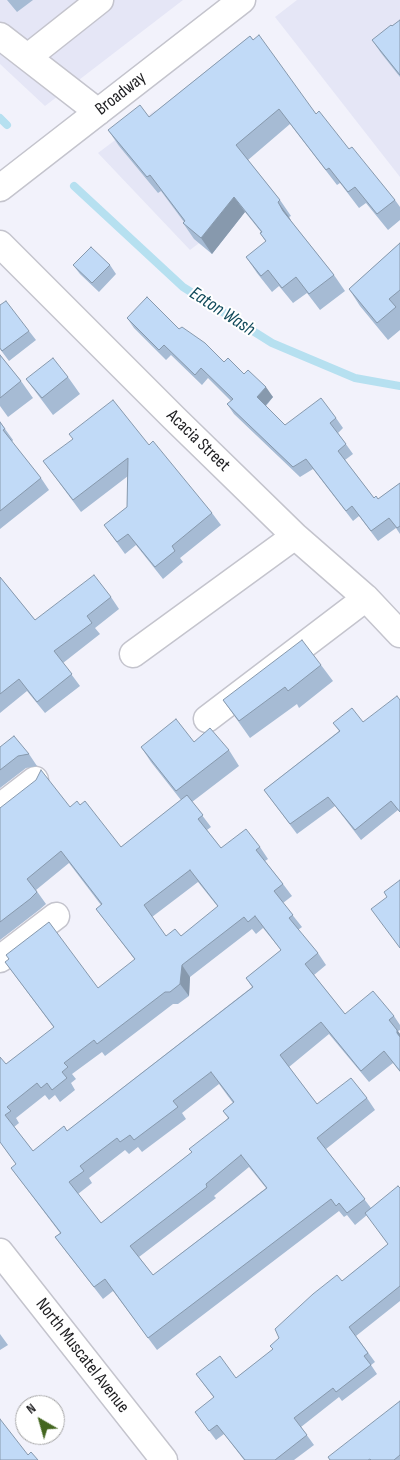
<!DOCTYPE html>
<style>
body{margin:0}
#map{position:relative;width:400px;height:1460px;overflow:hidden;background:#f2f2fb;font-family:"Sofia Sans Condensed",sans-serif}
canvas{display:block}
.north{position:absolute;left:15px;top:1395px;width:50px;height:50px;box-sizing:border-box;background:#fff;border:1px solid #a5a5a6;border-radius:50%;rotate:322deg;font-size:14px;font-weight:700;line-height:20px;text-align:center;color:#1e1e21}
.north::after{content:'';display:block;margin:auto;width:18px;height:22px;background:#43661f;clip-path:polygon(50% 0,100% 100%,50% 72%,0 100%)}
</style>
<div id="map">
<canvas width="400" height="1460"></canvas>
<div class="north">N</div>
</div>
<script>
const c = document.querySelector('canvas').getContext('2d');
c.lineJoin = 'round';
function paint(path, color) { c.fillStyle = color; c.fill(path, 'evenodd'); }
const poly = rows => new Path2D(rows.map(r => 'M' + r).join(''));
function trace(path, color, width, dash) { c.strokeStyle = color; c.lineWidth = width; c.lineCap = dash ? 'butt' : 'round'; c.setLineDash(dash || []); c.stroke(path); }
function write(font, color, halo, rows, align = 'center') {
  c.font = font + ' "Sofia Sans Condensed",sans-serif'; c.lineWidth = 4; c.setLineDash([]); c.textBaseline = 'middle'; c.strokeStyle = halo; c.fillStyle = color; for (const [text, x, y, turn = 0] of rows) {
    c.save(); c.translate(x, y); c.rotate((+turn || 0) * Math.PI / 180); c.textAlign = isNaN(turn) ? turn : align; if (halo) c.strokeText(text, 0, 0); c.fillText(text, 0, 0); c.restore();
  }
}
paint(poly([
 [0,0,183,0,45,106,0,64],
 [297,0,400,0,400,177,275,17],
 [155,110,236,215,190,250,98,153]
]), '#e5e6f6');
trace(poly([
 [0,118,7,125],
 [74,186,183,287,272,343,355,378,400,386]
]), '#b6e0f0', 8);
const minor = poly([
 [0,36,98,112],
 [28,57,100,0],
 [0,188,242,0],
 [0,244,174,418,295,536,366,598,400,634],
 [133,654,295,536],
 [207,719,366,598],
 [0,807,35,780],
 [0,959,56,916],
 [0,1252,164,1460]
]);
trace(minor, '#c4c4cd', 29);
trace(minor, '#fff', 26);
paint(poly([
 [7,0,33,0,17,12],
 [400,20,400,77,381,53,372,40,392,26],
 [250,36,316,114,349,149,395,200,400,207,400,220,388,230,366,203,359,208,340,183,337,185,290,124,248,160,280,200,291,216,289,217,291,221,334,275,345,291,320,310,307,293,293,303,279,286,272,292,257,273,246,257,266,242,260,233,261,232,245,212,212,254,194,239,183,223,184,222,161,191,158,193,119,146,108,130,149,117],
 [400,243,400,330,388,340,360,306,349,289],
 [73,265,110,265,116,274,99,292,80,274],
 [127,318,179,329,224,362,244,374,273,397,266,406,285,425,336,418,343,428,338,433,353,454,345,460,374,498,378,499,400,483,400,534,396,528,378,541,359,516,353,521,313,469,300,477,234,414,227,404,231,401,208,378,202,385,171,355,166,360,134,328],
 [29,331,36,340,9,361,0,349],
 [0,355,21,381,33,398,8,417,0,406],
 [68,377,80,394,53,415,26,379],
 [0,422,13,440,12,442,41,478,49,490,0,529],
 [149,445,212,513,221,525,180,558,183,562,163,579,136,545,125,554,104,525,127,507,128,476,81,512,43,461],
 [0,577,35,620,111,597,119,609,95,628,100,634,63,663,80,686,45,713,27,691,0,713],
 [321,665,333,681,299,708,297,704,250,738,223,700],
 [400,700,400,812,398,810,361,840,335,806,297,834,264,790,339,731,333,723,363,722],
 [194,742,229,750,239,766,192,802,211,827,207,830,221,848,260,847,268,859,265,861,283,884,292,896,283,903,302,927,298,930,318,953,326,965,314,975,345,1014,394,1016,400,1025,400,1030,398,1031,400,1034,400,1072,393,1063,369,1082,329,1034,289,1067,317,1104,367,1098,375,1110,326,1149,371,1208,400,1188,400,1301,356,1336,375,1362,371,1365,377,1374,342,1401,339,1397,301,1427,314,1445,294,1460,244,1460,224,1434,216,1440,195,1412,214,1398,196,1374,236,1378,272,1350,279,1338,342,1281,388,1244,367,1215,355,1225,347,1215,344,1217,339,1211,157,1350,113,1291,103,1299,64,1249,55,1237,60,1233,11,1168,16,1164,0,1142,6,1064,54,1028,5,962,98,988,135,960,96,909,101,905,69,863,36,890,46,904,39,910,0,940,0,808,70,807,80,805,121,847,181,800,151,762,141,747],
 [198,882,218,907,181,936,166,936,152,917],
 [263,928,281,950,246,978,252,987,67,1131,33,1151,14,1127,19,1123,16,1118,45,1095,49,1100,55,1095,60,1102,75,1090,71,1083,76,1079,72,1074,102,1052,105,1056,173,1004,178,1004,189,996,190,977,252,929,256,934],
 [219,1084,233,1103,223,1111,228,1118,192,1152,101,1223,78,1194,92,1183,89,1178,125,1150,129,1154,138,1147,142,1152,186,1119,182,1113],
 [249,1167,266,1188,153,1275,139,1257,216,1198,214,1196],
 [0,747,29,754,37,766,26,768,0,788],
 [0,1334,8,1345,0,1350],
 [400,1401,400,1460,330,1460]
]), '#a6bbd4');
paint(poly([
 [234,197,245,212,212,254,201,238],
 [278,202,289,217,294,226,283,211],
 [266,387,273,397,264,407,257,397],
 [182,965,190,977,189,996,180,984],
 [397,1030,400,1034,400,1038,397,1033]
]), '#8799ad');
const building = poly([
 [400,20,400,75,372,40,391,25,392,26,400,20],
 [259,35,316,114,319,111,349,149,352,147,395,200,377,214,355,187,348,192,329,168,326,170,279,109,236,145,280,200,278,202,283,211,334,275,309,294,296,277,282,288,268,270,261,276,246,257,266,241,260,233,262,232,234,197,201,238,183,223,185,221,150,175,147,177,108,130,140,105,149,117,250,36,253,40,259,35],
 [400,243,400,290,389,299,396,307,377,323,349,289,400,243],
 [91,247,110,265,92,283,73,265,91,247],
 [147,297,179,329,182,327,205,343,224,362,228,358,244,374,248,370,266,387,257,397,285,425,321,398,336,418,330,423,346,444,338,451,374,498,376,496,378,499,400,483,400,526,397,528,389,518,371,531,352,506,346,511,306,459,293,467,227,404,233,399,201,368,195,375,164,345,159,350,127,318,147,297],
 [6,301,29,331,2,351,0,348,0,305,6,301],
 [0,355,21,381,0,398,0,355],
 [53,358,68,377,42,398,26,379,53,358],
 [113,400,149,445,153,441,212,513,172,546,175,551,155,567,128,534,117,542,104,525,127,507,128,458,73,500,43,461,73,439,69,434,113,400],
 [0,422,5,429,3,430,41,478,0,511,0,422],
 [94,575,111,597,87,616,92,623,54,651,72,674,37,702,19,679,0,694,0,577,35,620,94,575],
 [302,640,321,665,288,691,285,687,239,721,223,700,302,640],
 [397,696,400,700,400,812,391,801,355,830,328,797,290,824,264,790,340,731,333,723,352,708,363,722,397,696],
 [176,719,194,742,210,728,229,750,176,791,141,747,176,719],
 [14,736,29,754,18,756,0,770,0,747,14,736],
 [41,770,70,807,77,801,80,805,85,801,121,847,187,795,203,815,198,819,221,848,246,829,260,847,256,850,283,884,274,891,293,915,289,918,318,953,305,964,345,1014,373,991,394,1016,389,1020,397,1030,397,1033,400,1037,400,1071,384,1051,361,1071,321,1022,280,1055,317,1104,351,1078,367,1098,317,1138,365,1199,347,1213,339,1203,336,1206,331,1199,148,1338,105,1279,94,1287,55,1237,61,1233,11,1168,16,1164,0,1142,0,1057,6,1064,54,1027,5,962,9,959,6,955,49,922,98,988,135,959,96,909,102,904,61,851,27,879,37,892,30,899,0,922,0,808,36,780,41,770],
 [190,870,218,906,181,936,175,929,166,936,144,905,190,870],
 [255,916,281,950,246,978,253,987,67,1131,64,1126,33,1151,5,1115,11,1111,7,1107,37,1083,41,1088,47,1083,52,1090,67,1078,62,1072,68,1067,64,1063,94,1040,97,1044,165,992,170,992,180,984,182,965,244,917,248,922,255,916],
 [211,1072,234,1102,223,1111,229,1118,189,1149,192,1152,101,1223,69,1182,84,1171,80,1166,117,1138,120,1142,130,1135,134,1140,178,1107,173,1101,211,1072],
 [241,1155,267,1188,153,1275,130,1246,207,1187,206,1184,241,1155],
 [400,880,400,948,371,909,387,897,384,892,400,880],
 [398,1186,400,1188,400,1286,349,1327,368,1353,364,1356,371,1365,336,1392,333,1388,294,1418,307,1435,275,1460,245,1460,217,1425,209,1431,195,1412,214,1397,196,1374,220,1356,236,1378,273,1349,270,1346,279,1338,275,1329,313,1294,337,1275,342,1281,388,1244,365,1213,398,1186],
 [400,1401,400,1455,394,1460,371,1460,370,1459,368,1460,330,1460,328,1457,400,1401],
 [0,1419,28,1455,31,1452,38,1460,0,1460,0,1419]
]);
paint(building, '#c1daf7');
trace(building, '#8799ad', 1);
write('18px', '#1e1e21', '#fff', [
 ["Broadway",121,94,-38],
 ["Acacia Street",198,441,44],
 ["North Muscatel Avenue",82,1356,52]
]);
write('italic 19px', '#10495a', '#fff', [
 ["Eaton Wash",222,312,33]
]);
</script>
